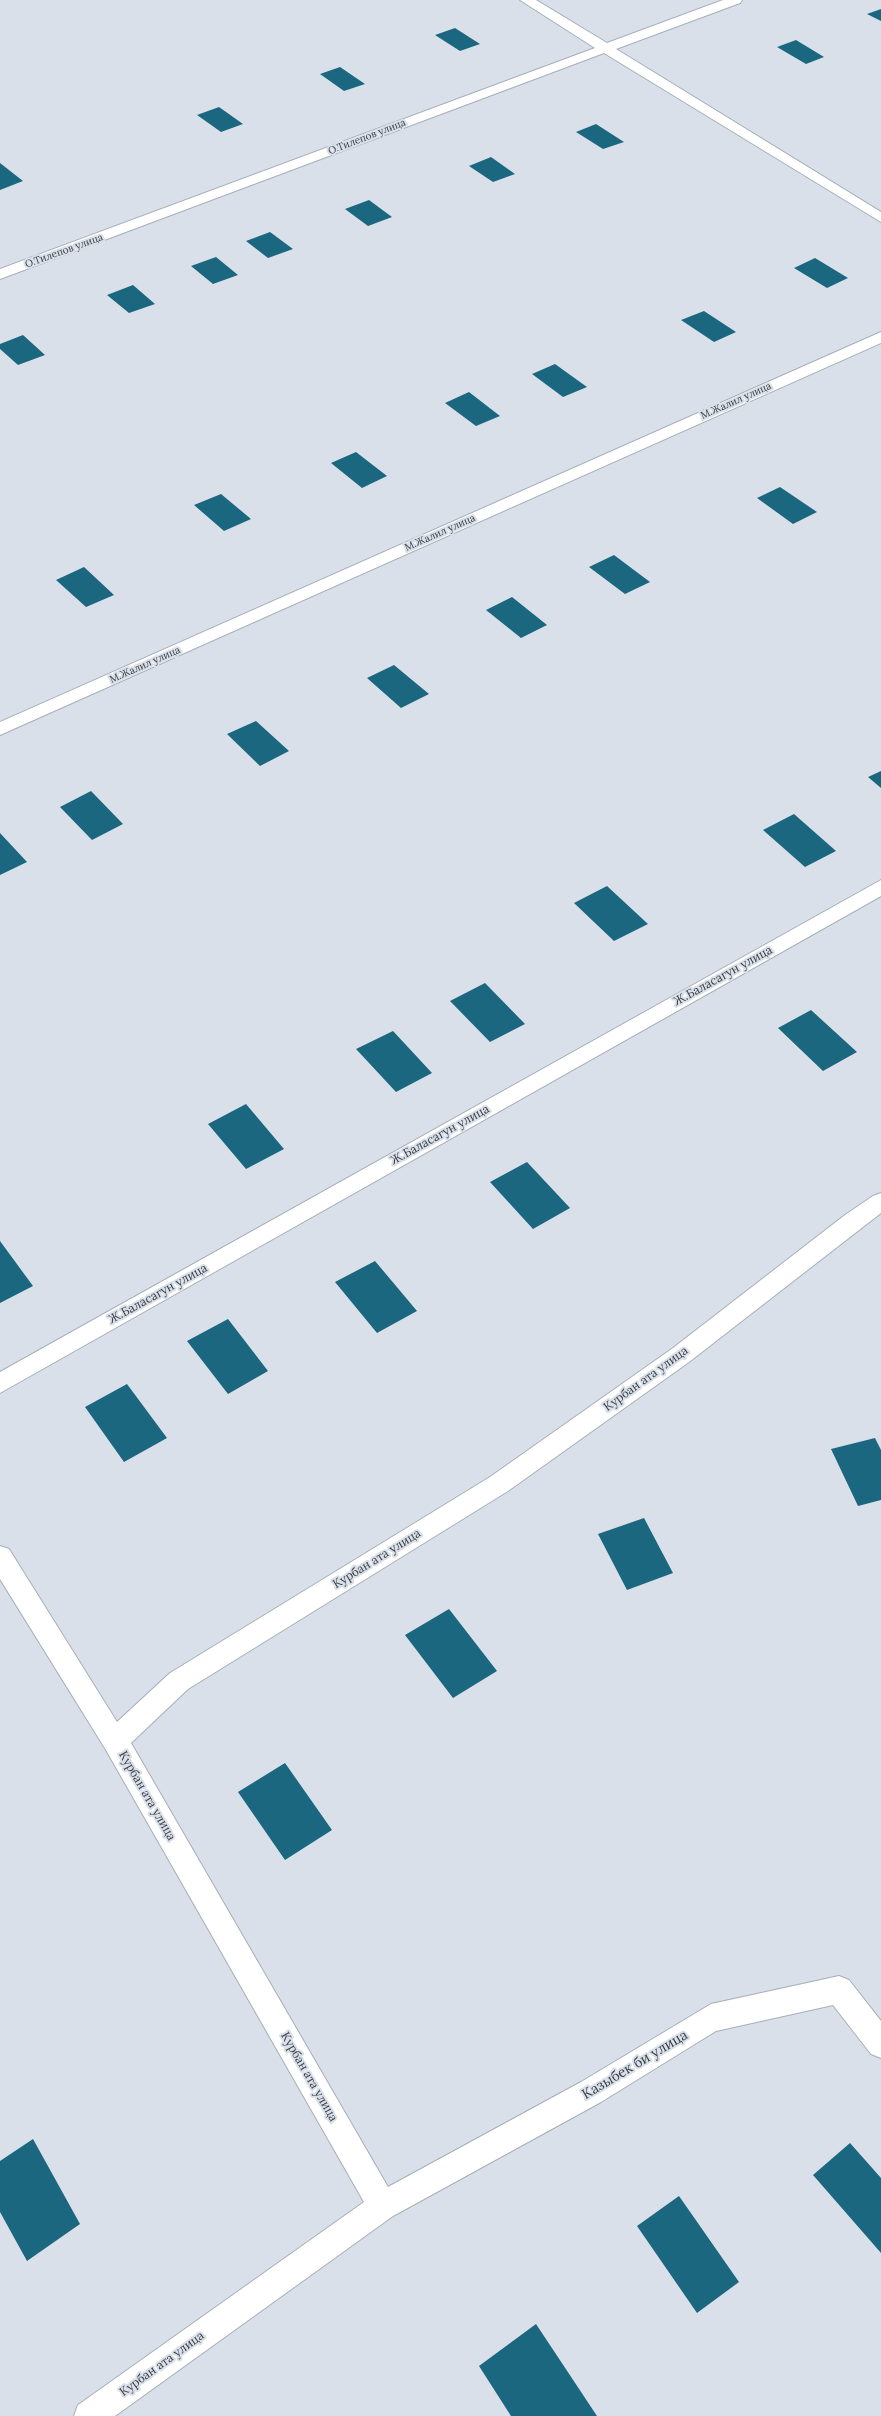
<!DOCTYPE html>
<meta charset="utf-8">
<style>
body{margin:0}
canvas{display:block;background:#d9e0ea}
</style>
<canvas width="881" height="2416"></canvas>
<script>
const c = document.querySelector('canvas').getContext('2d');
c.lineJoin = 'round';
function paint(path, color) { c.fillStyle = color; c.fill(path, 'evenodd'); }
const poly = rows => new Path2D(rows.map(r => 'M' + r).join(''));
function trace(path, color, width, dash) { c.strokeStyle = color; c.lineWidth = width; c.lineCap = dash ? 'butt' : 'round'; c.setLineDash(dash || []); c.stroke(path); }
function write(font, color, halo, rows, align = 'center') {
  c.font = font + ' Lora,serif'; c.lineWidth = 4; c.setLineDash([]); c.textBaseline = 'middle'; c.strokeStyle = halo; c.fillStyle = color; for (const [text, x, y, turn = 0] of rows) {
    c.save(); c.translate(x, y); c.rotate((+turn || 0) * Math.PI / 180); c.textAlign = isNaN(turn) ? turn : align; if (halo) c.strokeText(text, 0, 0); c.fillText(text, 0, 0); c.restore();
  }
}
paint(poly([
 [881,9,881,21,867,14],
 [455,28,480,44,460,51,435,35],
 [796,40,824,57,806,64,777,47],
 [340,67,365,84,344,91,320,74],
 [219,107,243,124,221,132,197,115],
 [596,124,624,142,603,149,576,132],
 [491,157,515,174,493,182,469,166],
 [0,163,23,181,0,190],
 [369,200,392,217,368,226,345,209],
 [270,232,293,249,268,258,246,241],
 [216,257,238,275,213,284,191,266],
 [815,258,848,278,827,288,794,268],
 [133,285,155,304,129,313,107,295],
 [704,311,736,332,714,342,681,320],
 [23,335,45,355,18,365,0,349,0,344],
 [555,364,587,387,563,397,532,374],
 [469,392,500,416,476,426,445,403],
 [356,452,387,476,362,488,331,463],
 [780,487,817,512,793,524,757,498],
 [221,494,251,519,224,531,194,505],
 [614,555,650,582,625,594,589,567],
 [84,567,114,595,86,607,56,580],
 [512,597,547,625,521,638,486,610],
 [394,665,429,694,401,708,367,678],
 [256,721,289,751,260,766,227,734],
 [881,771,881,788,868,777],
 [91,791,123,824,92,840,60,807],
 [794,814,836,851,805,867,763,830],
 [0,833,27,862,0,875],
 [607,886,648,924,614,941,574,903],
 [485,983,525,1024,490,1042,450,1001],
 [811,1010,857,1052,823,1071,778,1028],
 [393,1031,432,1073,396,1092,356,1049],
 [246,1104,284,1149,246,1169,208,1124],
 [527,1162,570,1208,533,1229,490,1182],
 [0,1241,33,1286,0,1303],
 [375,1261,417,1311,377,1333,335,1282],
 [228,1319,268,1371,228,1394,187,1341],
 [127,1384,167,1438,124,1462,85,1407],
 [875,1438,881,1450,881,1500,858,1506,831,1449],
 [644,1518,673,1573,627,1590,598,1534],
 [449,1609,497,1671,453,1698,405,1635],
 [285,1763,332,1830,285,1860,238,1792],
 [33,2139,80,2224,27,2261,0,2212,0,2161],
 [850,2143,881,2178,881,2253,813,2175],
 [679,2196,739,2282,697,2313,637,2226],
 [536,2324,597,2416,511,2416,479,2366]
]), '#1c6780');
const minor = poly([
 [520,0,536,0,607,43,723,0,742,0,740,3,616,49,881,212,881,222,604,53,0,279,0,269,595,48,520,0],
 [881,332,881,343,0,735,0,722,881,332],
 [881,880,881,896,0,1393,0,1372,881,880],
 [881,1193,881,1213,689,1362,508,1491,188,1689,131,1743,388,2187,581,2082,711,2004,839,1976,849,1980,881,2021,881,2058,871,2054,833,2005,716,2031,601,2102,393,2216,115,2416,74,2416,78,2405,364,2202,106,1750,0,1579,0,1546,9,1549,117,1722,170,1673,490,1477,673,1348,845,1215,873,1196,881,1193]
]);
trace(minor, '#a7aeb8', 2);
paint(minor, '#fff');
write('10px', '#3a3d41', '#d9e0ea', [
 ["О.Тилепов улица",367,137,-21],
 ["О.Тилепов улица",64,251,-20],
 ["М.Жалил улица",736,401,-24],
 ["М.Жалил улица",440,533,-24],
 ["М.Жалил улица",145,665,-24]
]);
write('12px', '#3a3d41', '#d9e0ea', [
 ["Ж.Баласагун улица",723,976,-29],
 ["Ж.Баласагун улица",440,1135,-29],
 ["Ж.Баласагун улица",158,1294,-29],
 ["Курбан ата улица",646,1379,-36],
 ["Курбан ата улица",377,1559,-32],
 ["Курбан ата улица",147,1796,60],
 ["Курбан ата улица",309,2077,60],
 ["Курбан ата улица",162,2364,-36]
]);
write('14px', '#3a3d41', '#d9e0ea', [
 ["Казыбек би улица",635,2065,-31]
]);
</script>
